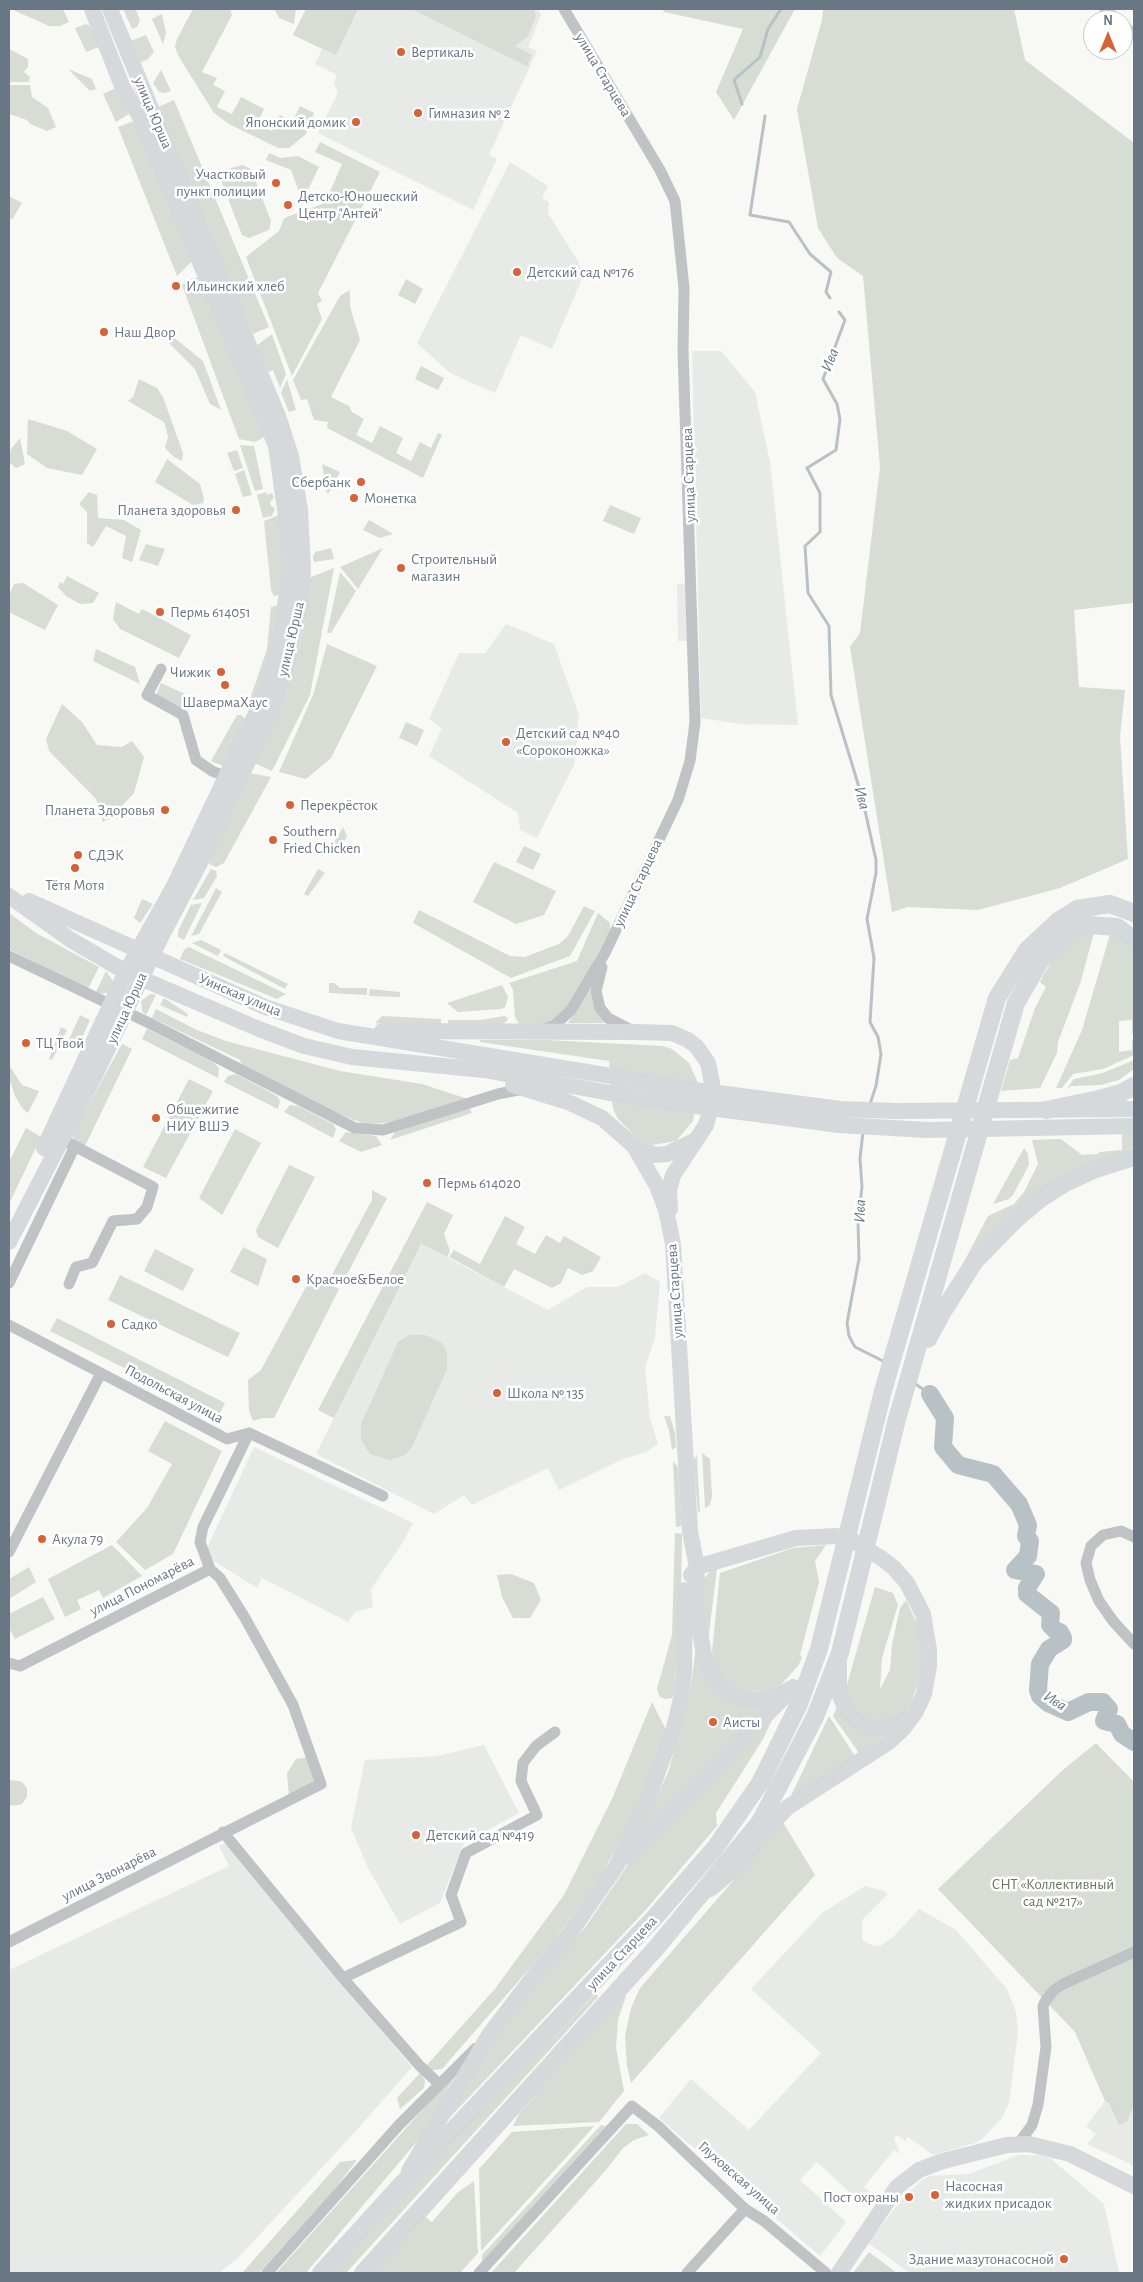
<!DOCTYPE html>
<meta charset="utf-8">
<style>
body{margin:0}
#map{position:relative;width:1143px;height:2282px;overflow:hidden;background:#f8f8f5;font-family:"Alegreya Sans",sans-serif}
canvas{display:block}
.frame{position:absolute;inset:0;border:10px solid #697784;pointer-events:none}
.north{position:absolute;left:1083px;top:10px;width:50px;height:50px;box-sizing:border-box;background:#fff;border:1px solid #c3c9ce;border-radius:50%;rotate:0deg;font-size:14px;font-weight:700;line-height:20px;text-align:center;color:#697784}
.north::after{content:'';display:block;margin:auto;width:18px;height:22px;background:#d76236;clip-path:polygon(50% 0,100% 100%,50% 72%,0 100%)}
</style>
<div id="map">
<canvas width="1143" height="2282"></canvas>
<div class="frame"></div>
<div class="north">N</div>
</div>
<script>
const c = document.querySelector('canvas').getContext('2d');
c.lineJoin = 'round';
function paint(path, color) { c.fillStyle = color; c.fill(path, 'evenodd'); }
const poly = rows => new Path2D(rows.map(r => 'M' + r).join(''));
function trace(path, color, width, dash) { c.strokeStyle = color; c.lineWidth = width; c.lineCap = dash ? 'butt' : 'round'; c.setLineDash(dash || []); c.stroke(path); }
function write(font, color, halo, rows, align = 'center') {
  c.font = font + ' "Alegreya Sans",sans-serif'; c.lineWidth = 5; c.setLineDash([]); c.textBaseline = 'middle'; c.strokeStyle = halo; c.fillStyle = color; for (const [text, x, y, turn = 0] of rows) {
    c.save(); c.translate(x, y); c.rotate((+turn || 0) * Math.PI / 180); c.textAlign = isNaN(turn) ? turn : align; if (halo) c.strokeText(text, 0, 0); c.fillText(text, 0, 0); c.restore();
  }
}
paint(poly([
 [306,9,538,9,541,15,528,47,537,51,489,155,497,159,473,210,318,133,338,93,334,83,337,75,315,64,322,49,293,35],
 [510,162,548,186,542,198,549,202,548,213,579,263,581,281,552,349,521,335,495,393,450,373,417,343],
 [692,351,721,351,755,392,770,462,798,725,741,724,701,718],
 [677,584,687,584,688,641,678,641],
 [506,624,554,644,579,715,574,765,537,838,520,830,518,813,429,756,442,728,429,719,459,653,485,653],
 [421,1244,548,1310,587,1287,618,1287,645,1273,660,1282,655,1337,645,1368,650,1419,658,1444,646,1452,621,1460,559,1490,548,1468,472,1505,464,1495,434,1514,316,1454],
 [254,1447,413,1523,403,1542,371,1589,373,1607,355,1612,348,1622,262,1578,257,1588,209,1558,206,1550],
 [484,1745,519,1813,464,1843,440,1903,400,1924,368,1868,351,1828,365,1760,438,1756],
 [227,1843,412,2067,354,2133,237,2259,219,2273,9,2273,9,1970,229,1866,219,1846],
 [865,1886,881,1890,888,1894,862,1920,862,1940,872,1945,880,1946,894,1936,919,1909,956,1930,1007,1989,1016,2012,1018,2032,1009,2103,1002,2118,983,2138,975,2143,933,2155,908,2137,905,2141,897,2135,894,2138,900,2154,894,2150,864,2187,873,2194,867,2203,862,2204,817,2162,800,2180,846,2222,820,2256,659,2118,691,2079,749,2130,821,2053,751,1989,822,1913],
 [1105,2101,1134,2104,1134,2166,1087,2144,1096,2134,1086,2126],
 [1018,2155,1039,2155,1050,2158,1104,2204,1119,2273,910,2273,868,2243,905,2195,922,2180,930,2176,969,2174]
]), '#e8eae8');
paint(poly([
 [11,9,63,9,69,22,60,26,49,26],
 [123,9,136,9,140,21,137,27,132,29],
 [193,9,230,9,232,15,202,72,217,78,213,85,225,91,217,107,232,114,241,97,264,109,257,124,272,131,280,115,293,121,300,106,314,113,306,134,289,148,278,148,229,124,214,113,179,57,175,47,177,39],
 [274,9,296,9,294,24,279,18],
 [306,9,358,9,336,55,293,35],
 [411,9,534,9,536,16,528,36,515,46,532,55,527,66],
 [662,9,795,9,734,120,716,92,743,29,664,12],
 [823,9,1014,9,1025,60,1134,143,1134,603,1074,610,1079,687,1125,690,1120,737,1128,859,1060,888,978,910,908,907,892,912,850,647,860,633,880,467,863,276,837,258,818,228,797,109,822,20],
 [162,14,166,33,163,44,152,19],
 [86,24,90,26,99,47,86,52,75,28],
 [146,35,154,52,147,60,137,63,128,42],
 [9,49,28,59,28,67,24,72,30,77,29,82,9,82],
 [68,69,92,79,96,89,90,91],
 [161,70,171,91,164,93,159,92,153,83],
 [9,85,30,85,32,97,48,108,56,127,47,131,30,124,27,120,9,114],
 [116,88,129,114,116,122,103,94],
 [174,100,269,327,253,334,154,109],
 [131,122,136,122,192,261,177,276,118,127],
 [320,142,380,172,318,293,322,301,317,304,322,319,292,376,246,257,279,231,284,218,325,203,342,164,315,152],
 [269,153,280,158,298,156,319,167,307,192,300,195,291,170,266,160],
 [242,165,251,169,271,221,269,230,249,238,242,235,221,180,222,171],
 [9,196,22,203,12,220,9,217],
 [200,277,266,436,255,442,239,439,182,285,190,279],
 [406,279,423,289,415,304,398,295],
 [350,290,350,306,360,340,331,397,349,406,352,412,364,419,356,435,372,443,380,426,403,438,396,453,411,461,420,442,431,448,438,433,442,435,423,478,327,428,328,422,314,420,307,399,301,400,293,380,340,296],
 [272,334,286,374,280,388,273,370,269,372,259,357,256,346],
 [172,336,203,361,221,410,210,404,195,369,170,344,168,341],
 [421,366,444,378,438,390,415,379],
 [139,379,157,388,163,397,183,453,182,461,174,457,165,448,168,437,164,422,128,401,133,397],
 [287,379,296,410,289,412,281,393],
 [28,419,67,431,97,449,82,475,47,468,27,454],
 [20,438,25,464,16,468,9,462,11,449],
 [240,445,254,446,263,489,255,491],
 [237,450,243,468,234,471,227,453],
 [167,459,200,484,204,499,203,503,193,505,155,482],
 [322,464,340,472,328,494,327,493],
 [244,470,252,495,243,497,235,474],
 [89,492,97,495,98,518,124,520,141,530,132,562,122,558,126,536,106,526,93,547,87,543,87,512,79,504],
 [266,492,267,495,272,493,274,498,270,502,271,506,275,508,272,516,263,518,257,495],
 [610,505,641,518,634,534,603,521],
 [279,515,284,540,282,594,274,596,271,590,264,521],
 [369,520,393,534,380,538,363,530],
 [146,544,165,549,158,566,139,560],
 [331,548,334,559,314,562,313,557,315,552],
 [383,548,358,589,340,567],
 [334,568,310,695,272,771,254,763,297,655,304,626,309,578],
 [340,572,356,591,331,633,327,633],
 [67,576,99,593,93,603,80,604,66,596,58,587,60,582,63,584],
 [23,583,58,605,45,630,9,612,9,596,14,584],
 [116,602,139,614,142,609,191,635,179,658,120,629,113,619],
 [279,605,276,644,249,709,247,708,267,649,271,607],
 [327,644,377,666,331,758,306,779,279,772,313,695],
 [96,649,135,667,140,684,93,661],
 [161,683,187,695,188,704,183,709,156,695],
 [62,704,82,722,97,745,122,747,132,741,144,757,134,793,111,818,103,822,96,799,49,751,46,739],
 [237,715,241,715,248,721,225,767,211,761],
 [406,722,424,730,417,746,399,738],
 [250,773,271,777,224,863,216,867,209,864,214,844],
 [343,827,347,836,337,854,329,851],
 [524,846,541,854,533,870,516,862],
 [494,862,556,891,544,915,516,924,473,902],
 [211,869,216,871,217,876,204,898,193,900],
 [318,869,325,873,308,896,304,894],
 [216,888,222,892,199,934,191,936],
 [142,899,153,904,140,923,134,918],
 [202,903,184,940,178,937,178,931,191,905],
 [584,906,595,911,570,956,511,978,413,923,419,910,510,956,525,957,559,944,568,936],
 [9,913,36,933,99,967,88,989,9,949],
 [598,913,610,923,610,932,570,1006,559,1018,542,1024,519,1024,515,1017,513,990,509,983,577,961],
 [1111,931,1134,944,1134,1034,1132,1034,1132,1020,1119,1021,1119,1052,1132,1050,1132,1040,1134,1040,1134,1055,1103,1069,1073,1074,1062,1088,1056,1088,1082,1030],
 [1094,932,1081,981,1058,1042,1057,1053,1040,1088,1001,1091,1010,1060,1018,1058,1035,1008,1046,987,1040,982,1045,972,1061,948,1076,935],
 [201,940,221,950,218,956,192,943],
 [189,947,286,994,277,999,180,959,184,950],
 [225,953,288,984,285,989,223,956],
 [106,971,113,981,108,993,95,994],
 [329,983,334,983,340,988,367,988,367,995,329,993],
 [502,985,508,997,505,1007,501,1009,458,1012,447,1003],
 [590,987,593,1003,604,1023,568,1023],
 [370,989,400,992,400,997,369,996],
 [150,994,156,995,146,1015,142,1011,141,1001],
 [164,998,188,1014,187,1017,160,1005],
 [156,1009,197,1030,226,1041,340,1071,422,1084,468,1099,405,1119,385,1123,366,1124,354,1120,330,1110,243,1066,240,1060,152,1018],
 [80,1015,90,1020,80,1042,68,1042],
 [382,1016,441,1019,441,1027,401,1026,375,1023],
 [505,1016,508,1018,507,1021,501,1025,449,1027,448,1020,480,1020],
 [61,1027,67,1030,52,1060,49,1059],
 [147,1029,213,1062,219,1068,218,1078,142,1039],
 [480,1040,547,1040,662,1046,672,1049,689,1063,698,1083,693,1121,676,1141,652,1145,638,1139,618,1119,613,1109,609,1061,480,1042],
 [122,1044,132,1049,84,1148,73,1139,72,1135],
 [1134,1060,1134,1069,1119,1080,1100,1085,1072,1086,1067,1088,1074,1079,1103,1073],
 [9,1065,22,1085,39,1091,28,1113,22,1108,15,1096,9,1078],
 [236,1074,277,1096,280,1101,278,1109,224,1082,228,1076],
 [189,1079,213,1091,166,1178,143,1167],
 [290,1105,298,1106,333,1124,336,1129,333,1138,284,1112],
 [469,1107,472,1113,390,1140,395,1132],
 [26,1128,41,1137,9,1204,9,1162],
 [235,1129,261,1143,222,1215,199,1198],
 [346,1132,376,1136,382,1145,361,1152,339,1141],
 [1122,1134,1134,1134,1134,1147,1077,1171,956,1277,988,1216,1014,1204,1024,1192,1038,1164,1032,1140,1061,1139,1082,1155,1098,1154,1099,1152,1122,1150],
 [1024,1148,1028,1154,1029,1165,1013,1195,1009,1199,993,1204],
 [289,1165,315,1177,278,1248,258,1237,256,1230],
 [372,1190,387,1198,341,1286,329,1280,372,1200],
 [427,1202,453,1215,444,1234,450,1251,447,1257,421,1244,334,1418,318,1410],
 [505,1216,525,1227,516,1244,535,1254,546,1235,560,1243,564,1236,601,1257,593,1271,582,1275,568,1268,561,1283,552,1288,514,1269,504,1287,449,1257,454,1250,480,1264],
 [243,1247,267,1259,258,1286,230,1272],
 [155,1249,194,1269,183,1291,144,1271],
 [120,1275,240,1333,228,1357,108,1300],
 [318,1278,339,1289,274,1418,263,1418,253,1421,249,1411,248,1380,261,1370,308,1283],
 [57,1318,225,1403,219,1415,50,1331],
 [409,1335,425,1335,442,1343,447,1353,447,1369,412,1447,405,1455,390,1460,370,1454,361,1440,361,1424,398,1342],
 [664,1416,670,1416,675,1433,676,1447,672,1450,669,1430],
 [165,1421,222,1451,173,1554,145,1570,116,1542,147,1508,172,1464,148,1451],
 [702,1453,710,1459,712,1496,710,1505,705,1508],
 [697,1455,700,1512,698,1513,693,1460],
 [673,1461,678,1467,682,1526,676,1527],
 [675,1533,682,1534,681,1600,674,1694,672,1698,665,1699,660,1697,657,1689,672,1635],
 [112,1545,142,1576,103,1598,99,1590,77,1600,81,1609,65,1617,48,1579],
 [826,1545,815,1561,819,1582,800,1655,802,1658,798,1666,778,1688,767,1692,742,1691,733,1687,720,1675,713,1660,712,1652,720,1573,793,1548],
 [29,1567,36,1582,9,1599,9,1579],
 [717,1568,708,1641,704,1613,704,1579,710,1571],
 [511,1574,534,1583,541,1600,530,1618,513,1618,502,1597,497,1575],
 [875,1587,893,1593,898,1605,882,1658,880,1689,890,1670,892,1645,900,1608,906,1600,918,1626,923,1646,921,1675,910,1706,904,1714,883,1722,864,1719,844,1695],
 [43,1597,55,1619,15,1639,9,1628,9,1614],
 [697,1640,704,1672,770,1707,639,1835,669,1770,690,1692],
 [652,1702,666,1730,632,1820,599,1879,556,1938,442,2069,431,2070,426,2066,494,1990,564,1895,612,1799],
 [838,1705,890,1731,859,1753,833,1716],
 [774,1716,762,1741,716,1813,717,1826,643,1913,438,2130,499,2025,587,1925,629,1863],
 [829,1716,855,1756,788,1802],
 [1096,1743,1134,1782,1134,2104,1127,2122,1119,2125,1109,2103,1105,2101,1075,2032,938,1889,1064,1769],
 [309,1757,316,1782,289,1796,287,1773,296,1759],
 [12,1780,22,1782,27,1788,27,1797,22,1804,12,1806,9,1804,9,1781],
 [781,1819,815,1875,631,2083,627,2066,625,2036,631,2008,640,1988,746,1866],
 [596,1993,598,1997,346,2273,332,2273,430,2165],
 [624,1995,626,1996,618,2020,616,2048,624,2091,599,2122,513,2126,519,2114],
 [458,2070,424,2133,306,2273,276,2273],
 [420,2073,425,2080,424,2088,400,2109,397,2098],
 [626,2124,637,2124,649,2135,634,2140,623,2148,606,2170,514,2273,491,2273],
 [601,2125,606,2126,482,2262,482,2255],
 [594,2126,581,2141,481,2251,479,2169,512,2132],
 [357,2160,332,2192,259,2273,242,2273,340,2162],
 [474,2181,478,2253,460,2273,373,2273,424,2216,432,2222,457,2193],
 [869,2252,897,2273,853,2273]
]), '#d7dcd5');
trace(poly([
 [742,104,734,80,760,57,768,29,781,9],
 [765,116,750,215,789,222,810,254,831,272,826,292,830,298],
 [839,312,845,320,823,379,837,404,840,419,836,450,807,468,820,493,820,532,805,546,808,593,829,626,831,695,862,797,876,860,876,873,867,919,874,958,870,1022,878,1037,881,1054,876,1086,870,1104],
 [863,1132,860,1158,862,1187,858,1222,859,1259,847,1323,849,1336,855,1347,885,1362],
 [914,1383,930,1394]
]), '#b8c2c6', 3);
trace(poly([
 [930,1394,945,1418,943,1447,958,1465,993,1474,1019,1504,1028,1525,1026,1536,1030,1541,1028,1556,1015,1570,1036,1574,1027,1588,1027,1594,1051,1613,1050,1625,1055,1630,1060,1632,1063,1638,1063,1640,1049,1649,1040,1664,1038,1690,1040,1696,1048,1703,1068,1712,1089,1702,1103,1702,1109,1709,1104,1721,1117,1724,1122,1734,1134,1742]
]), '#b8c2c6', 18);
trace(poly([
 [1105,9,1117,20],
 [1123,25,1134,35],
 [161,669,147,695,183,715,196,760,212,771,232,779],
 [9,956,147,1022,355,1128,383,1130,498,1094,523,1089],
 [602,967,596,991,600,1008,608,1018,631,1030],
 [544,1029,555,1025,571,1010,605,953,678,800,690,761,695,722,683,351,684,288,675,201,660,170,564,9],
 [61,1139,153,1187,147,1207,137,1219,113,1221,92,1263,76,1267,69,1284],
 [9,1283,74,1148],
 [9,1325,227,1439,249,1433,383,1496],
 [1134,1537,1121,1531,1103,1535,1091,1546,1086,1563,1090,1580,1099,1601,1113,1621,1134,1644],
 [9,1552,101,1373],
 [9,1663,20,1666,210,1569],
 [223,1832,343,1978,420,2066,439,2084],
 [9,1942,321,1784,293,1705,245,1618,220,1578,210,1569,200,1542,203,1527,249,1433],
 [343,1978,461,1922,451,1895,466,1853,537,1815,521,1781,523,1763,536,1746,555,1732],
 [1019,2143,1032,2125,1038,2105,1046,2047,1043,2006,1046,2000,1054,1990,1063,1984,1134,1952],
 [267,2273,399,2125,476,2048],
 [479,2273,632,2106,658,2126,745,2209,764,2221,826,2273],
 [687,2273,745,2209]
]), '#bfc3c6', 11);
trace(poly([
 [9,896,71,940,126,972,259,1029,304,1046,352,1057,484,1070,643,1099,839,1125,928,1130,1134,1126],
 [29,901,265,1007,338,1031,696,1090,840,1109,896,1111,1134,1109],
 [382,1031,635,1032,672,1033,688,1040,697,1047,708,1063,712,1083,710,1111,706,1125,673,1175,669,1191,670,1209],
 [513,1085,568,1102,602,1118,634,1146,657,1186,666,1210,673,1244,690,1531,697,1567,696,1609,705,1660,718,1684,730,1694,742,1699,764,1700,778,1696,793,1687],
 [634,1146,655,1155,667,1154,692,1142],
 [44,1148,126,972,174,886,254,718,267,685,281,637,290,568,286,516,276,446,139,115,122,86,92,9],
 [9,1242,99,1067,162,935,204,855,272,710,288,659,301,600,303,568,300,510,291,456,278,416,110,9],
 [691,1575,697,1567,796,1538,836,1536,852,1540,881,1558,894,1568,907,1583,923,1614,929,1650,929,1666,924,1694,915,1713,903,1729,889,1742,788,1807,772,1823,740,1864,710,1889],
 [839,1659,839,1693,845,1708,854,1719,865,1727,881,1728,899,1723,907,1718],
 [625,1857,787,1694],
 [409,2171,489,2035,534,1976,568,1936,617,1865,646,1804,674,1728,681,1699,684,1672,685,1590],
 [839,2273,897,2187,919,2170,943,2161,1007,2145,1029,2144,1070,2154,1134,2186]
]), '#d5d9dc', 16);
trace(poly([
 [1046,1110,1099,1099,1121,1093,1134,1086],
 [928,1339,942,1313,975,1261,1016,1219,1041,1198,1065,1183,1093,1170,1134,1157],
 [321,2273,400,2186,656,1916,715,1848,760,1783,799,1704,819,1649,883,1391,997,998,1027,950,1058,921,1077,909,1110,904,1134,913],
 [363,2273,657,1947,760,1822,815,1717,840,1653,897,1419,1016,1003,1041,960,1074,930,1088,925,1117,927,1134,940]
]), '#d5d9dc', 18);
for (const [x, y, r, color] of [
 [401,52,5,"#d76236"],
 [418,113,5,"#d76236"],
 [356,122,5,"#d76236"],
 [276,183,5,"#d76236"],
 [288,205,5,"#d76236"],
 [517,272,5,"#d76236"],
 [176,286,5,"#d76236"],
 [104,332,5,"#d76236"],
 [361,482,5,"#d76236"],
 [354,498,5,"#d76236"],
 [236,510,5,"#d76236"],
 [401,568,5,"#d76236"],
 [160,612,5,"#d76236"],
 [221,672,5,"#d76236"],
 [225,685,5,"#d76236"],
 [506,742,5,"#d76236"],
 [290,805,5,"#d76236"],
 [165,810,5,"#d76236"],
 [273,840,5,"#d76236"],
 [78,855,5,"#d76236"],
 [75,868,5,"#d76236"],
 [26,1043,5,"#d76236"],
 [156,1118,5,"#d76236"],
 [427,1183,5,"#d76236"],
 [296,1279,5,"#d76236"],
 [111,1324,5,"#d76236"],
 [497,1393,5,"#d76236"],
 [42,1539,5,"#d76236"],
 [713,1722,5,"#d76236"],
 [416,1835,5,"#d76236"],
 [935,2195,5,"#d76236"],
 [909,2197,5,"#d76236"],
 [1064,2259,5,"#d76236"]
]) { const dot = new Path2D(); dot.arc(x, y, r, 0, 2 * Math.PI); c.fillStyle = color; c.fill(dot); trace(dot, '#fff', 2); }
write('15px', '#697784', '#fff', [
 ["Вертикаль",411,52],
 ["Гимназия № 2",428,113],
 ["Японский домик",346,122,"right"],
 ["Участковый",266,174,"right"],
 ["пункт полиции",266,191,"right"],
 ["Детско-Юношеский",298,196],
 ["Центр \"Антей\"",298,213],
 ["Детский сад №176",527,272],
 ["Ильинский хлеб",186,286],
 ["Наш Двор",114,332],
 ["Сбербанк",351,482,"right"],
 ["Монетка",364,498],
 ["Планета здоровья",226,510,"right"],
 ["Строительный",411,559],
 ["магазин",411,576],
 ["Пермь 614051",170,612],
 ["Чижик",211,672,"right"],
 ["ШавермаХаус",225,702,"center"],
 ["Детский сад №40",516,733],
 ["«Сороконожка»",516,750],
 ["Перекрёсток",300,805],
 ["Планета Здоровья",155,810,"right"],
 ["Southern",283,831],
 ["Fried Chicken",283,848],
 ["СДЭК",88,855],
 ["Тётя Мотя",75,885,"center"],
 ["ТЦ Твой",36,1043],
 ["Общежитие",166,1109],
 ["НИУ ВШЭ",166,1126],
 ["Пермь 614020",437,1183],
 ["Красное&Белое",306,1279],
 ["Садко",121,1324],
 ["Школа № 135",507,1393],
 ["Акула 79",52,1539],
 ["Аисты",723,1722],
 ["Детский сад №419",426,1835],
 ["Насосная",945,2186],
 ["жидких присадок",945,2203],
 ["Пост охраны",899,2197,"right"],
 ["Здание мазутонасосной",1054,2259,"right"]
], 'left');
write('15px', '#697784', '#fff', [
 ["улица Старцева",603,75,59],
 ["улица Юрша",153,113,67],
 ["улица Старцева",689,475,-92],
 ["улица Юрша",291,639,-77],
 ["улица Старцева",638,883,-65],
 ["Уинская улица",240,995,23],
 ["улица Юрша",127,1008,-65],
 ["улица Старцева",675,1291,-94],
 ["Подольская улица",174,1394,28],
 ["улица Пономарёва",142,1586,-27],
 ["улица Звонарёва",109,1874,-27],
 ["улица Старцева",622,1953,-47],
 ["Глуховская улица",739,2178,41]
]);
write('15px', '#667763', '#fff', [
 ["СНТ «Коллективный",1053,1884],
 ["сад №217»",1053,1901]
]);
write('italic 16px', '#65777f', '#fff', [
 ["Ива",830,360,-69],
 ["Ива",862,798,76],
 ["Ива",860,1211,-89],
 ["Ива",1055,1701,33]
]);
</script>
